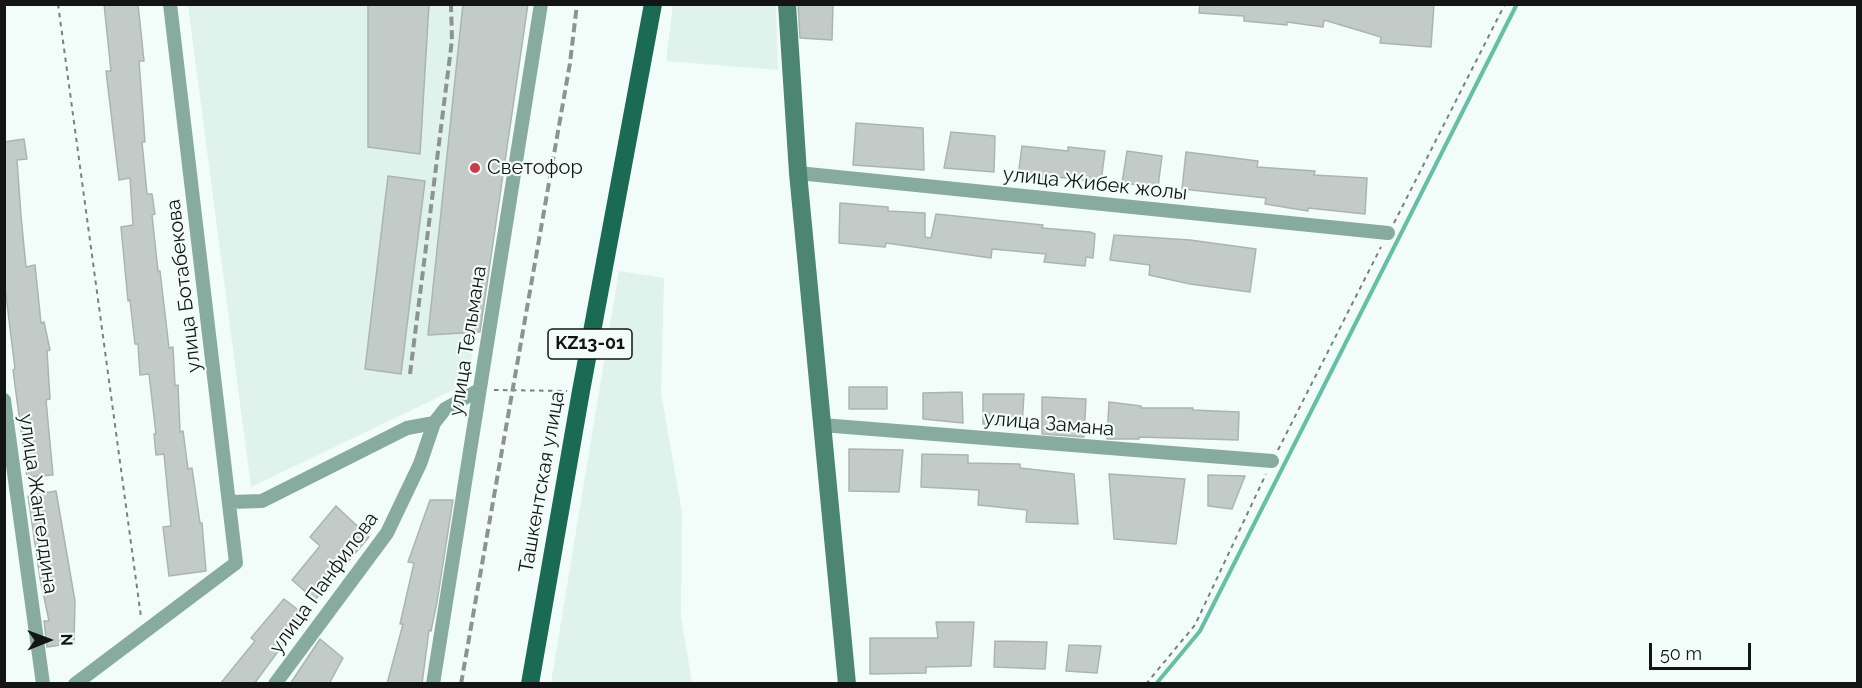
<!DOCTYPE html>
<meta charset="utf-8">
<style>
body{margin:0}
#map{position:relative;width:1862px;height:688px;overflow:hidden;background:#f2fcf8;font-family:Raleway,sans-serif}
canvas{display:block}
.frame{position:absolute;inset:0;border:6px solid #121514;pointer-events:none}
.north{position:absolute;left:18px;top:610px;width:60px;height:60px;-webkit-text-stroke:4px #f2fcf8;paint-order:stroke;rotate:89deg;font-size:16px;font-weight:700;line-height:24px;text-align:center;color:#121514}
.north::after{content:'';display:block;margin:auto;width:21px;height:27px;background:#121514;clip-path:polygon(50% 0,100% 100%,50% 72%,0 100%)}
.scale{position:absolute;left:1649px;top:643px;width:102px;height:27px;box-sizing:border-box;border:3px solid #121514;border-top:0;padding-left:8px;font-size:18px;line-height:21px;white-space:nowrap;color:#121514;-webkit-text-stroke:4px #f2fcf8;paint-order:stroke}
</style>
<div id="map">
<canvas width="1862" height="688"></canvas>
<div class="frame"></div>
<div class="north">N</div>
<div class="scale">50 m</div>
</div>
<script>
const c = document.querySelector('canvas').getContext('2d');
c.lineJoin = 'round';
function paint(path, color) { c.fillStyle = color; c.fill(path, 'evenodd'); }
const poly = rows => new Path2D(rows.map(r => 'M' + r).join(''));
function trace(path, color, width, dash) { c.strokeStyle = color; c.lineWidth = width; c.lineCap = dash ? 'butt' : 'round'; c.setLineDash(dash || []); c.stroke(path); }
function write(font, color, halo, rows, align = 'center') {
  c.font = font + ' Raleway,sans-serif'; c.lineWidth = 4.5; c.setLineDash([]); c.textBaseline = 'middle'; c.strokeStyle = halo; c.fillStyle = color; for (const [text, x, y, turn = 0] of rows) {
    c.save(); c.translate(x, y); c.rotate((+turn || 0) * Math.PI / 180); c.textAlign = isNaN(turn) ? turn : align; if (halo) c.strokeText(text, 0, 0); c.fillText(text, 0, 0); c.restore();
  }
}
paint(poly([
 [188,5,523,5,468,383,251,487],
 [673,5,776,5,778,70,666,61],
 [619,271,664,278,661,393,682,512,681,617,692,683,551,683]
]), '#dff2eb');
trace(poly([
 [1156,684,1200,631,1517,4]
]), '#65c0a3', 4);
const building = poly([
 [104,4,138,4,144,61,139,61,145,142,142,142,147,194,152,194,155,214,152,215,158,271,160,271,169,348,173,347,175,386,178,385,180,432,183,431,188,469,192,468,200,523,202,523,206,571,169,576,163,527,171,526,164,454,156,455,154,434,156,434,149,374,140,375,138,344,135,344,130,300,128,301,121,227,133,225,130,178,119,180,106,71,111,71,104,4],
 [368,4,429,4,420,154,368,147,368,4],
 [463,4,528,4,480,332,428,335,463,4],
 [798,4,833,4,832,40,800,38,798,4],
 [1200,4,1434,4,1431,47,1380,43,1381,37,1324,20,1323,27,1287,22,1287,25,1244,21,1244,16,1199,13,1200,4],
 [856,123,923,128,924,170,853,165,856,123],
 [951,132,995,136,994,172,944,168,951,132],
 [24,139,27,159,17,160,21,216,26,267,35,265,41,323,44,322,50,350,47,351,50,399,46,400,53,475,27,477,13,370,15,369,4,279,4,142,24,139],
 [1022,146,1068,151,1068,147,1105,151,1101,182,1047,176,1047,180,1018,177,1022,146],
 [1127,151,1162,156,1158,187,1122,183,1127,151],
 [1186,152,1258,161,1257,167,1315,171,1314,175,1367,178,1365,214,1308,208,1308,211,1265,204,1266,198,1182,189,1186,152],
 [388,176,425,181,401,374,365,369,388,176],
 [840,203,888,207,888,211,925,213,925,237,931,238,936,214,1043,225,1042,228,1090,232,1095,234,1093,258,1086,257,1085,266,1044,262,1046,254,992,249,991,258,886,243,885,247,839,243,840,203],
 [1114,235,1190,240,1256,249,1250,292,1190,284,1149,275,1150,265,1110,260,1114,235],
 [849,387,887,387,887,409,849,409,849,387],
 [962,392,963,423,923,419,923,393,962,392],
 [983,394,1024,394,1022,425,983,424,983,394],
 [1042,397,1086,399,1084,437,1042,434,1042,397],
 [1109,402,1141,406,1141,408,1193,408,1192,410,1239,412,1238,440,1139,437,1139,439,1107,439,1109,402],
 [849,449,903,450,899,492,849,491,849,449],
 [922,454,968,455,968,463,1020,464,1020,468,1074,474,1078,524,1026,522,1027,510,978,505,979,490,921,487,922,454],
 [1109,474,1185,479,1176,544,1114,539,1109,474],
 [1208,475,1245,476,1232,509,1208,506,1208,475],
 [56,491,75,601,74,643,47,647,44,621,49,621,40,578,28,496,56,491],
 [430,500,453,500,437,602,431,631,429,630,422,684,387,684,403,624,400,624,414,563,408,562,430,500],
 [336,506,369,537,315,600,292,580,320,546,310,537,336,506],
 [284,599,305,615,268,665,254,684,220,684,255,641,251,638,284,599],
 [936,622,974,622,971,666,926,667,926,673,870,674,870,638,938,638,936,622],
 [320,639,343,658,329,684,290,684,320,639],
 [995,641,1047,642,1045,669,994,667,995,641],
 [1069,645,1101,646,1097,673,1066,671,1069,645]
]);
paint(building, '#c2cbc7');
trace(building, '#abb4b1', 1.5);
trace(poly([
 [58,4,141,617],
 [1394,223,1505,4],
 [494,390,567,391],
 [1278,450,1381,247],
 [1146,684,1195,625,1266,474]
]), '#7a807e', 2, [4.5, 4.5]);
trace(poly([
 [798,173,1388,233],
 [4,400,43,684],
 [822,425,1272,461],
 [229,502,262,501,407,428,434,423],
 [75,684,236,563,170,4],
 [275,684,387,533,420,464,434,423,445,409,479,390],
 [433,684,541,4]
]), '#87ab9e', 14);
trace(poly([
 [787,4,798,173,847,684]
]), '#4d8573', 18);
trace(poly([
 [530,684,581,391,653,4]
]), '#1a6a54', 18);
trace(poly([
 [410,374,452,40,451,4],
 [461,684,570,63,577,4]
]), '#8d9391', 4, [9, 4.5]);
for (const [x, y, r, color] of [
 [475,168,6,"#cc3c47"]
]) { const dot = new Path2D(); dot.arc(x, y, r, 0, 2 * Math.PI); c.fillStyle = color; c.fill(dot); trace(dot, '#f2fcf8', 2); }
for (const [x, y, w] of [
 [590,344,84]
]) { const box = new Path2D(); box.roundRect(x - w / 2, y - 15, w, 30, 4.5); c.fillStyle = '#f2fcf8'; c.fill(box); trace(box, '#121514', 1.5); }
write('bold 18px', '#121514', null, [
 ["KZ13-01",590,344]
]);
write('20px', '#121514', '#f2fcf8', [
 ["Светофор",487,168]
], 'left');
write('20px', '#121514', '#f2fcf8', [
 ["улица Жибек жолы",1095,184,6],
 ["улица Ботабекова",184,286,-97],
 ["улица Тельмана",468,341,-81],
 ["улица Замана",1049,424,5],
 ["Ташкентская улица",542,482,-80],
 ["улица Жангелдина",38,504,82],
 ["улица Панфилова",324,583,-54]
]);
</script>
